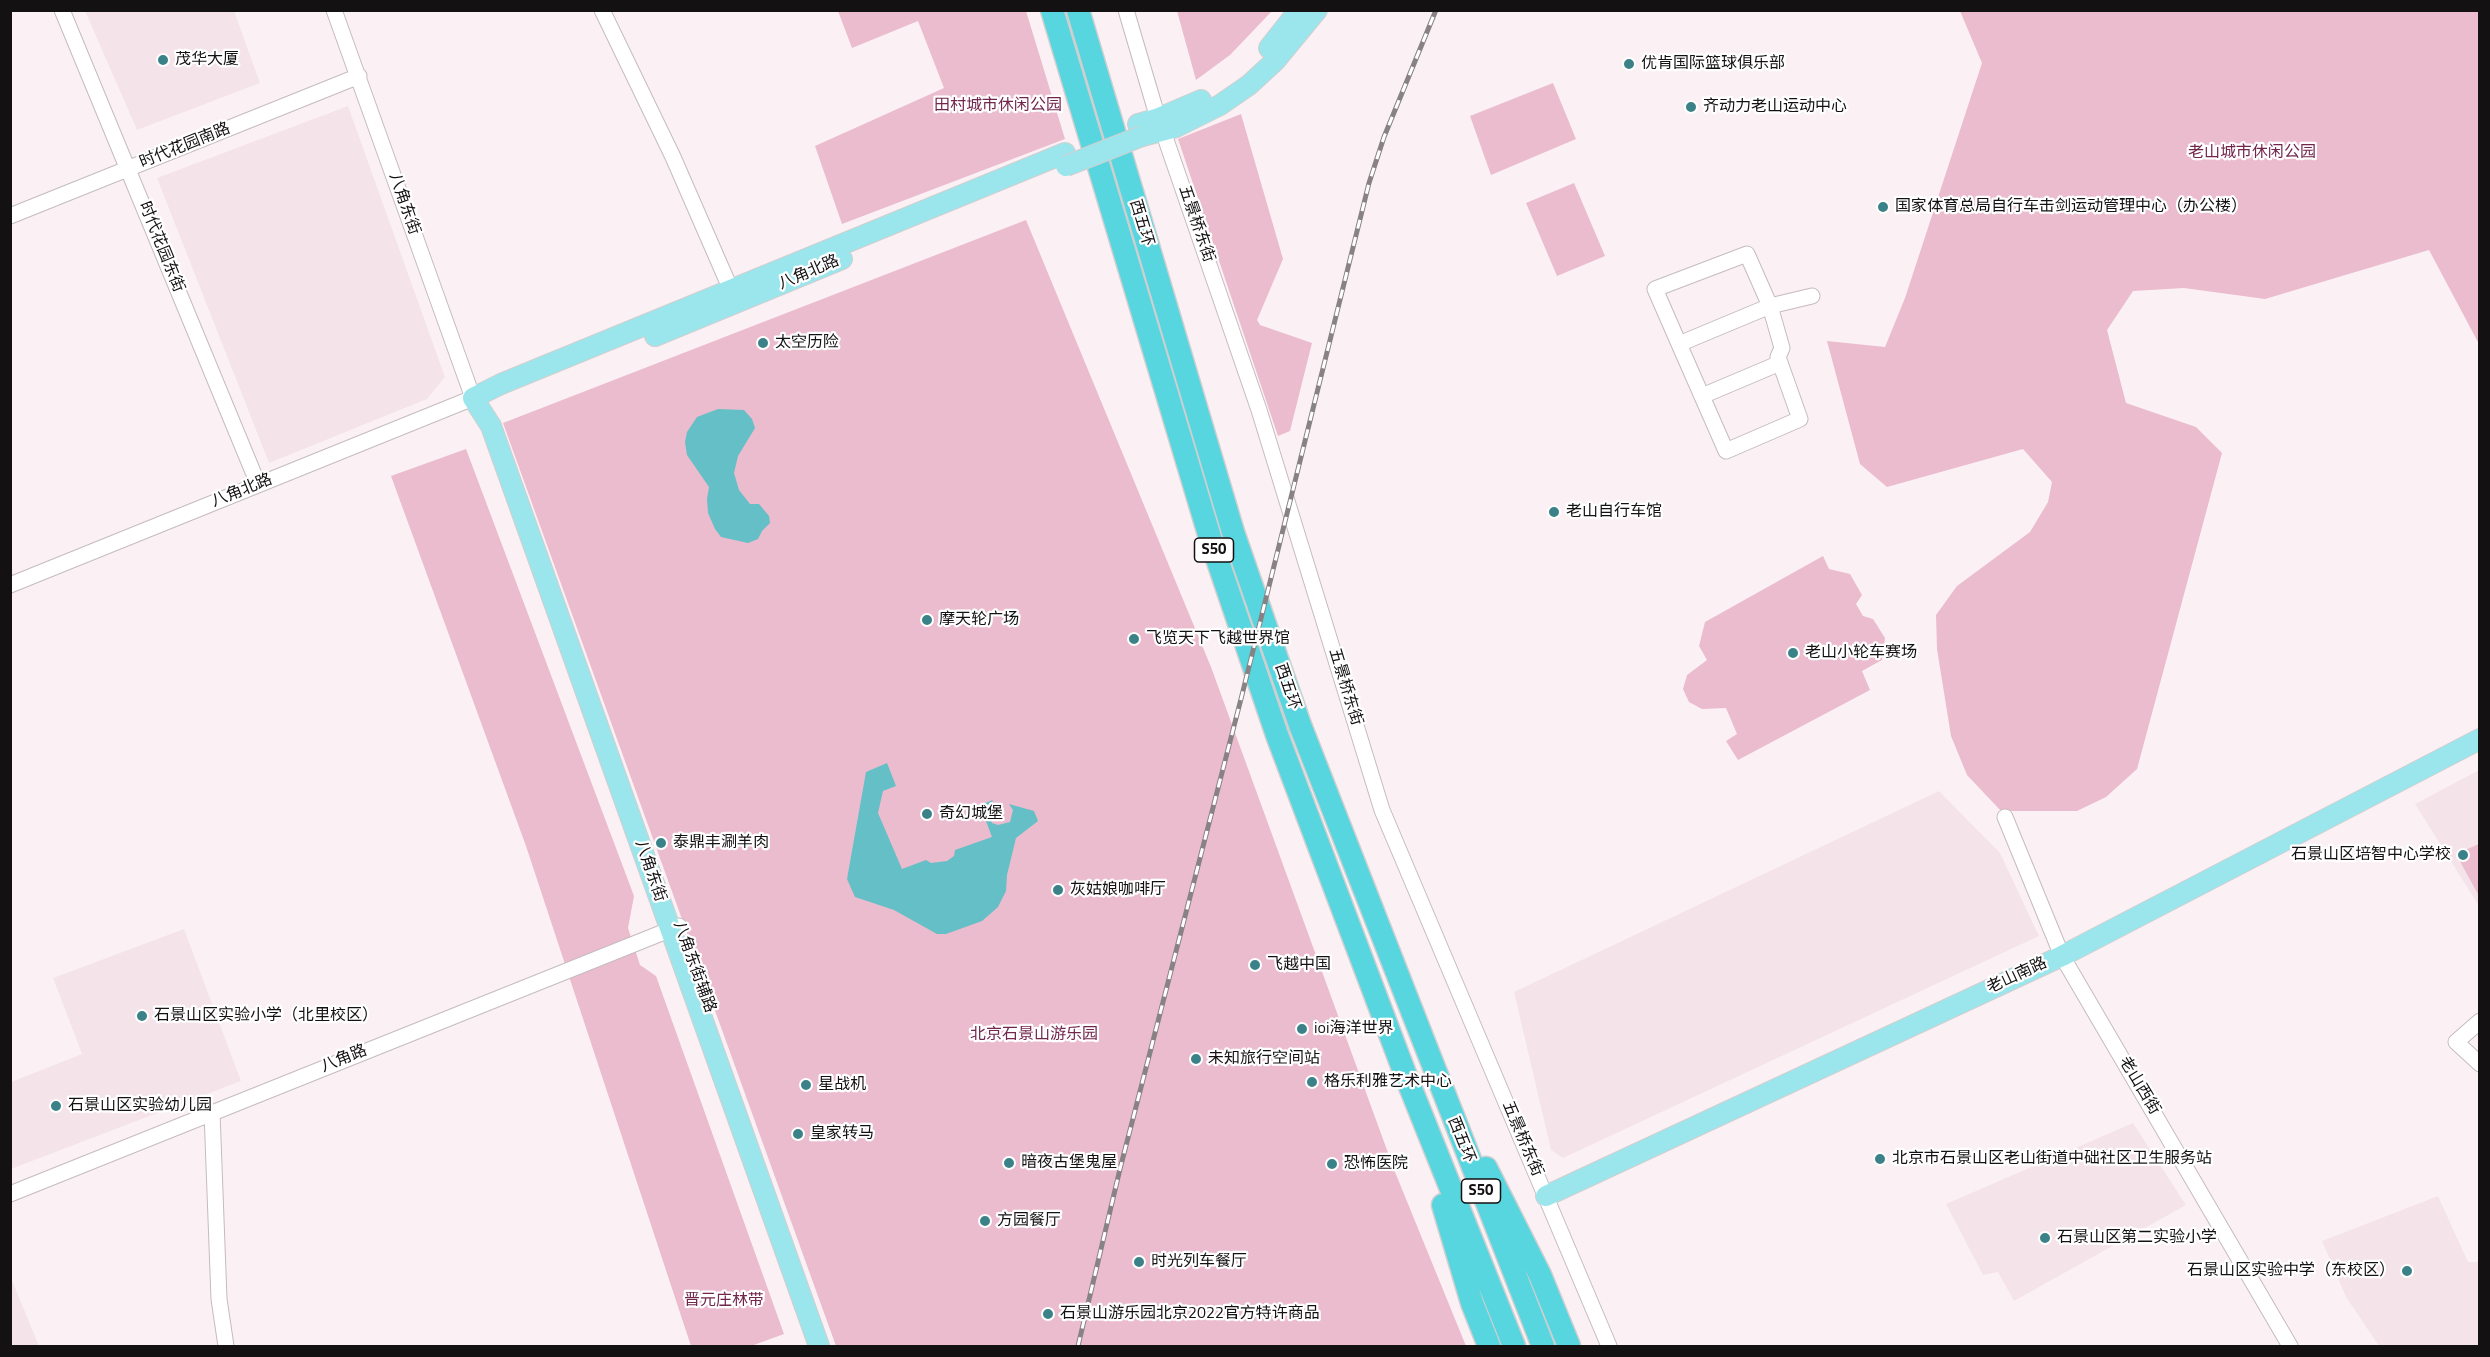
<!DOCTYPE html>
<meta charset="utf-8">
<style>
body{margin:0}
#map{position:relative;width:2490px;height:1357px;overflow:hidden;background:#fbf1f5;font-family:"Titillium Web",sans-serif}
canvas{display:block}
.frame{position:absolute;inset:0;border:12px solid #141112;pointer-events:none}
</style>
<div id="map">
<canvas width="2490" height="1357"></canvas>
<div class="frame"></div>
</div>
<script>
const c = document.querySelector('canvas').getContext('2d');
c.lineJoin = 'round';
function paint(path, color) { c.fillStyle = color; c.fill(path, 'evenodd'); }
const poly = rows => new Path2D(rows.map(r => 'M' + r).join(''));
function trace(path, color, width, dash) { c.strokeStyle = color; c.lineWidth = width; c.lineCap = dash ? 'butt' : 'round'; c.setLineDash(dash || []); c.stroke(path); }
function write(font, color, halo, rows, align = 'center') {
  c.font = font + ' "Titillium Web","Noto Sans SC",sans-serif'; c.lineWidth = 4.5; c.setLineDash([]); c.textBaseline = 'middle'; c.strokeStyle = halo; c.fillStyle = color; for (const [text, x, y, turn = 0] of rows) {
    c.save(); c.translate(x, y); c.rotate((+turn || 0) * Math.PI / 180); c.textAlign = isNaN(turn) ? turn : align; if (halo) c.strokeText(text, 0, 0); c.fillText(text, 0, 0); c.restore();
  }
}
paint(poly([
 [85,11,234,11,260,83,137,130],
 [348,106,445,377,427,399,269,463,157,178],
 [2479,770,2479,906,2415,804],
 [1939,791,2000,853,2039,936,1563,1158,1551,1150,1514,992],
 [184,929,241,1081,11,1169,11,1082,82,1054,53,978],
 [2133,1123,2186,1205,2014,1301,1998,1272,1983,1275,1946,1204],
 [2438,1196,2468,1262,2479,1262,2479,1346,2379,1346,2346,1297,2322,1241],
 [11,1278,39,1346,11,1346]
]), '#f5e3ea');
paint(poly([
 [838,11,1026,11,1065,139,842,224,815,146,944,88,918,21,852,48],
 [1177,11,1177,10,1272,11,1230,55,1196,80],
 [1960,11,2479,11,2479,344,2429,250,2265,299,2184,288,2133,291,2107,330,2126,403,2196,427,2222,453,2137,769,2106,797,2077,811,2001,811,1967,775,1951,736,1937,649,1936,615,1957,586,2030,532,2048,502,2052,482,2023,449,1887,487,1860,464,1827,341,1885,347,1905,298,1982,63],
 [1553,83,1576,139,1491,175,1470,116],
 [1241,114,1283,259,1257,320,1260,325,1312,343,1290,431,1278,436,1178,139],
 [1574,183,1605,256,1557,276,1526,203],
 [1026,220,1211,667,1395,1172,1466,1346,836,1346,503,423],
 [466,449,634,896,628,928,640,965,656,976,784,1334,751,1346,691,1346,526,846,391,476],
 [1823,556,1829,569,1850,574,1862,595,1856,604,1863,616,1873,619,1885,638,1882,660,1862,671,1870,690,1738,760,1726,741,1737,734,1726,708,1702,709,1689,702,1683,689,1687,675,1707,660,1699,646,1705,622],
 [2479,844,2479,896,2456,854]
]), '#ebbbce');
paint(poly([
 [718,409,744,410,752,419,755,428,738,456,734,473,739,490,750,504,759,504,769,516,770,523,762,531,758,539,748,543,721,537,715,529,708,513,707,499,709,487,687,455,685,442,687,432,697,417],
 [887,763,896,786,883,791,878,813,902,869,926,860,931,863,947,861,954,856,955,850,992,837,980,805,993,800,989,808,990,817,992,823,998,825,1010,822,1013,810,1009,804,1034,811,1038,821,1016,838,1007,875,1006,891,998,907,982,921,946,934,937,934,894,910,855,897,847,879,866,772]
]), '#65bfc6');
const minor = poly([
 [62,10,258,484],
 [602,10,673,157,731,290],
 [1126,10,1154,105,1259,410,1382,810,1609,1346],
 [10,216,359,76],
 [1679,344,1770,306,1782,348,1778,357,1800,419,1726,451,1679,344,1655,289,1747,254,1770,306,1812,296],
 [1702,396,1780,363],
 [10,585,473,398,334,10],
 [2005,817,2062,956,2290,1346],
 [2480,1021,2456,1042,2480,1064],
 [212,1112,219,1299,226,1346],
 [10,1194,679,926]
]);
const major = poly([
 [1269,48,1299,10],
 [1138,124,1159,118,1201,100],
 [1142,136,1176,127,1220,105,1249,85,1275,61,1317,10],
 [655,336,842,259],
 [473,398,491,426,819,1346],
 [473,398,501,384,1065,153],
 [1546,1196,2062,956,2480,739]
]);
const highway = poly([
 [1052,10,1211,541,1277,735,1407,1079,1514,1346],
 [1078,10,1233,532,1300,725,1543,1346],
 [1486,1168,1540,1275,1569,1346],
 [1443,1205,1472,1303,1489,1346]
]);
trace(minor, '#c5bbbf', 17);
trace(major, '#d0cfd0', 22);
trace(highway, '#d0cfd0', 25);
trace(minor, '#fff', 15);
trace(major, '#9be6ec', 20);
trace(highway, '#58d6df', 22);
const rail = poly([
 [1078,1346,1120,1169,1242,695,1369,183,1384,137,1436,10]
]);
trace(rail, '#888284', 5);
trace(rail, '#fff', 3, [9]);
const majorBridge = poly([
 [1066,166,1142,136]
]);
trace(majorBridge, '#d0cfd0', 22, []);
trace(majorBridge, '#9be6ec', 20);
for (const [x, y, r, color] of [
 [163,60,6,"#3a8288"],
 [1629,64,6,"#3a8288"],
 [1691,107,6,"#3a8288"],
 [1883,207,6,"#3a8288"],
 [763,343,6,"#3a8288"],
 [1554,512,6,"#3a8288"],
 [927,620,6,"#3a8288"],
 [1134,639,6,"#3a8288"],
 [1793,653,6,"#3a8288"],
 [927,814,6,"#3a8288"],
 [661,843,6,"#3a8288"],
 [2463,855,6,"#3a8288"],
 [1058,890,6,"#3a8288"],
 [1255,965,6,"#3a8288"],
 [142,1016,6,"#3a8288"],
 [1302,1029,6,"#3a8288"],
 [1196,1059,6,"#3a8288"],
 [1312,1082,6,"#3a8288"],
 [806,1085,6,"#3a8288"],
 [56,1106,6,"#3a8288"],
 [798,1134,6,"#3a8288"],
 [1880,1159,6,"#3a8288"],
 [1009,1163,6,"#3a8288"],
 [1332,1164,6,"#3a8288"],
 [985,1221,6,"#3a8288"],
 [2045,1238,6,"#3a8288"],
 [1139,1262,6,"#3a8288"],
 [2407,1271,6,"#3a8288"],
 [1048,1314,6,"#3a8288"]
]) { const dot = new Path2D(); dot.arc(x, y, r, 0, 2 * Math.PI); c.fillStyle = color; c.fill(dot); trace(dot, '#fff', 2); }
for (const [x, y, w] of [
 [1214,550,39],
 [1481,1191,39]
]) { const box = new Path2D(); box.roundRect(x - w / 2, y - 12, w, 24, 4.5); c.fillStyle = '#fff'; c.fill(box); trace(box, '#141112', 1.5); }
write('bold 15px', '#141112', null, [
 ["S50",1214,550],
 ["S50",1481,1191]
]);
write('16px', '#141112', '#fff', [
 ["茂华大厦",175,60],
 ["优肯国际篮球俱乐部",1641,64],
 ["齐动力老山运动中心",1703,107],
 ["国家体育总局自行车击剑运动管理中心（办公楼）",1895,207],
 ["太空历险",775,343],
 ["老山自行车馆",1566,512],
 ["摩天轮广场",939,620],
 ["飞览天下飞越世界馆",1146,639],
 ["老山小轮车赛场",1805,653],
 ["奇幻城堡",939,814],
 ["泰鼎丰涮羊肉",673,843],
 ["石景山区培智中心学校",2451,855,"right"],
 ["灰姑娘咖啡厅",1070,890],
 ["飞越中国",1267,965],
 ["石景山区实验小学（北里校区）",154,1016],
 ["ioi海洋世界",1314,1029],
 ["未知旅行空间站",1208,1059],
 ["格乐利雅艺术中心",1324,1082],
 ["星战机",818,1085],
 ["石景山区实验幼儿园",68,1106],
 ["皇家转马",810,1134],
 ["北京市石景山区老山街道中础社区卫生服务站",1892,1159],
 ["暗夜古堡鬼屋",1021,1163],
 ["恐怖医院",1344,1164],
 ["方园餐厅",997,1221],
 ["石景山区第二实验小学",2057,1238],
 ["时光列车餐厅",1151,1262],
 ["石景山区实验中学（东校区）",2395,1271,"right"],
 ["石景山游乐园北京2022官方特许商品",1060,1314]
], 'left');
write('16px', '#73264d', '#fff', [
 ["田村城市休闲公园",998,106],
 ["老山城市休闲公园",2252,153],
 ["北京石景山游乐园",1034,1035],
 ["晋元庄林带",724,1301]
]);
write('16px', '#141112', '#fff', [
 ["时代花园南路",185,146,-22],
 ["八角东街",404,204,71],
 ["西五环",1141,223,73],
 ["五景桥东街",1196,224,71],
 ["时代花园东街",161,247,68],
 ["八角北路",809,273,-23],
 ["八角北路",242,491,-22],
 ["西五环",1287,687,71],
 ["五景桥东街",1345,687,73],
 ["八角东街",650,871,71],
 ["八角东街辅路",694,967,70],
 ["老山南路",2017,976,-25],
 ["八角路",344,1059,-22],
 ["老山西街",2139,1086,59],
 ["五景桥东街",1522,1139,67],
 ["西五环",1461,1140,68]
]);
</script>
